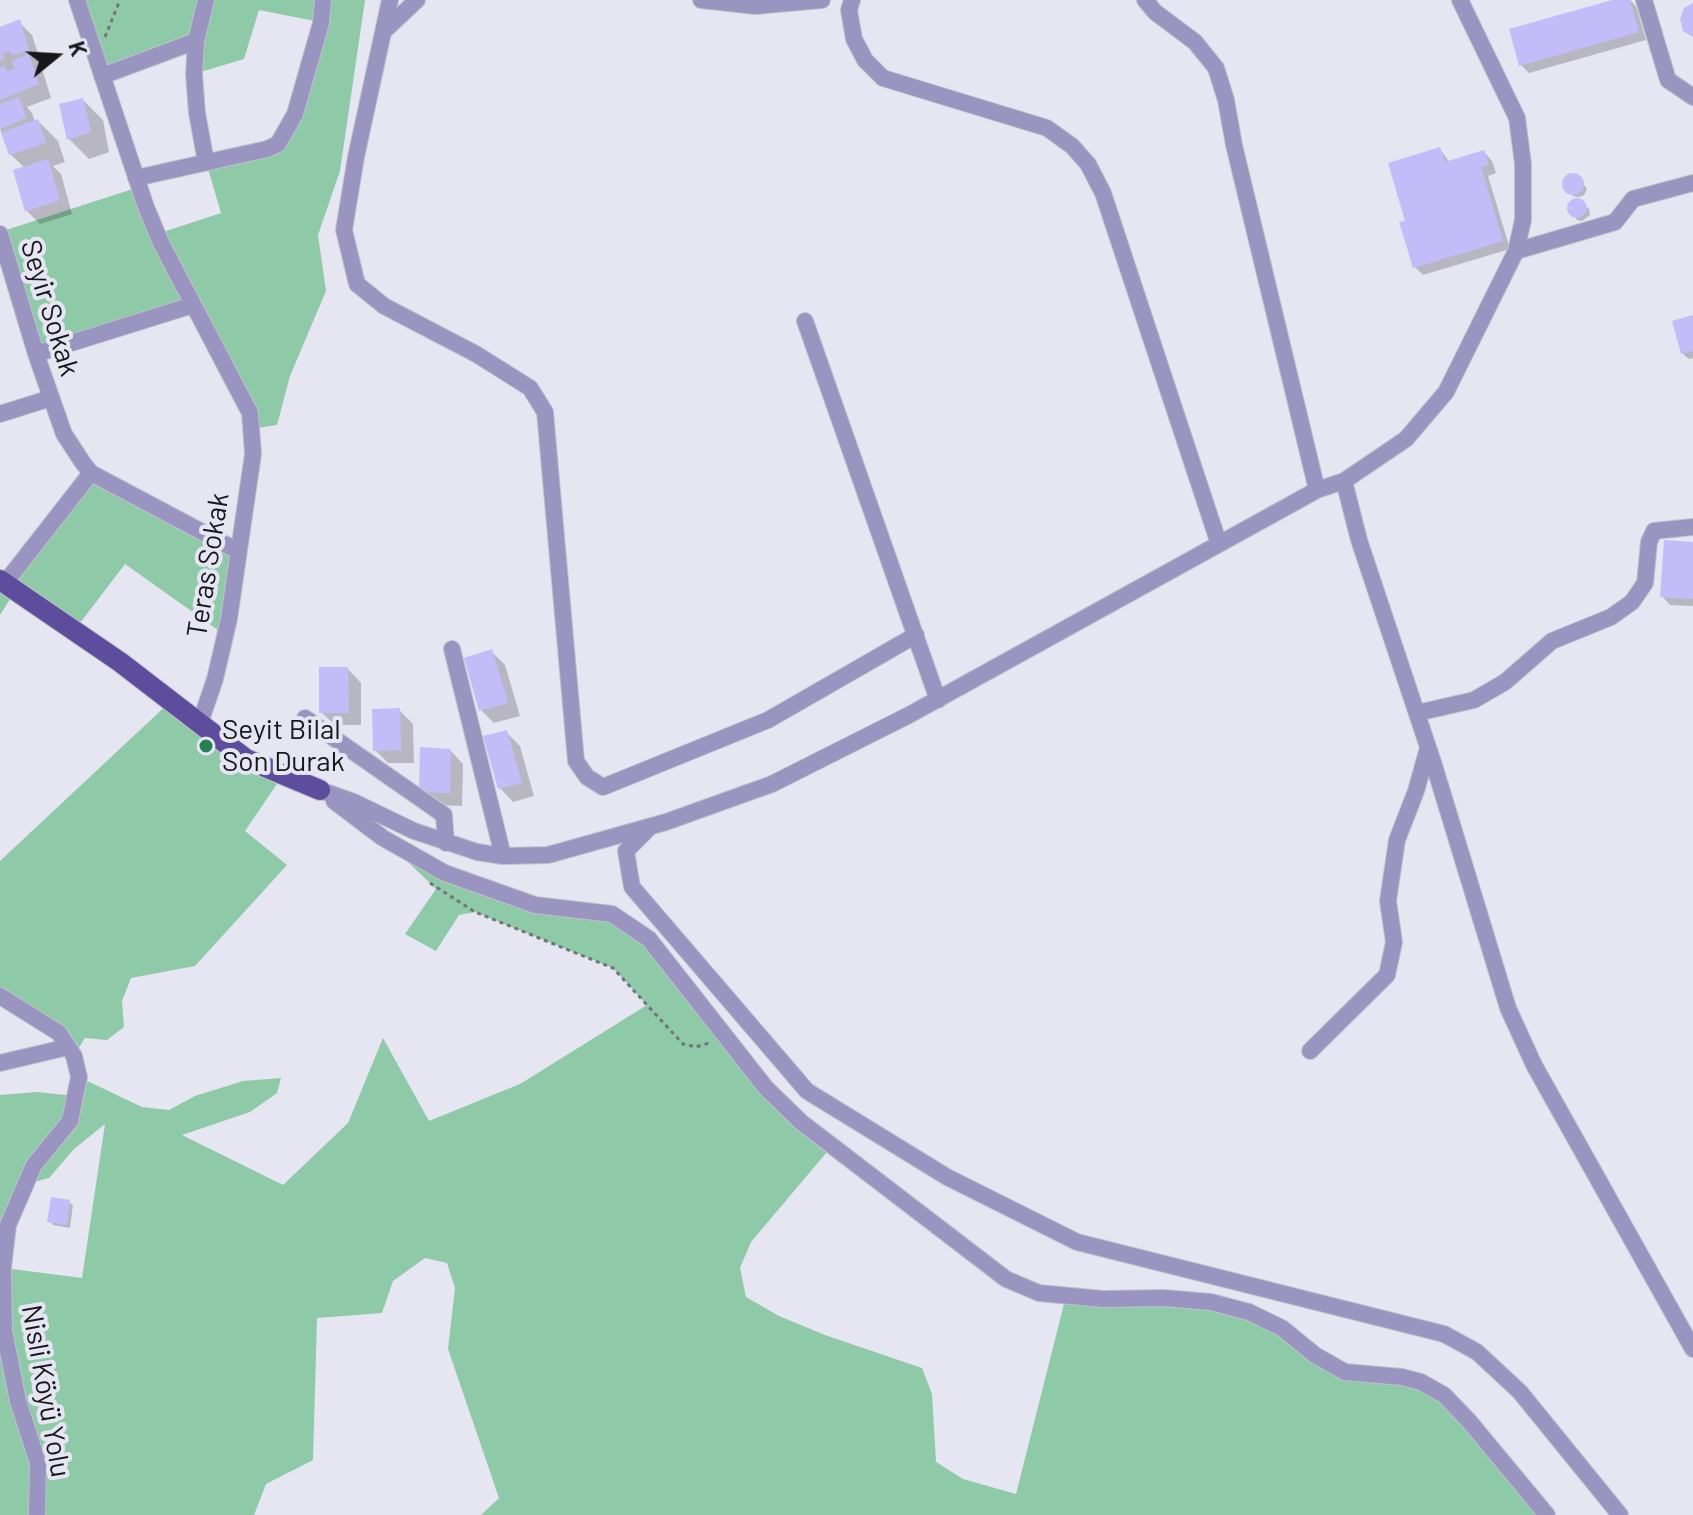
<!DOCTYPE html>
<meta charset="utf-8">
<style>
body{margin:0}
#map{position:relative;width:1693px;height:1515px;overflow:hidden;background:#e6e5f2;font-family:Barlow,sans-serif}
canvas{display:block}
.north{position:absolute;left:16px;top:16px;width:80px;height:80px;-webkit-text-stroke:6px #e6e5f2;paint-order:stroke;rotate:72deg;font-size:22px;font-weight:700;line-height:32px;text-align:center;color:#17161b}
.north::after{content:'';display:block;margin:auto;width:28px;height:36px;background:#17161b;clip-path:polygon(50% 0,100% 100%,50% 72%,0 100%)}
</style>
<div id="map">
<canvas width="1693" height="1515"></canvas>
<div class="north">K</div>
</div>
<script>
const c = document.querySelector('canvas').getContext('2d');
c.lineJoin = 'round';
function paint(path, color) { c.fillStyle = color; c.fill(path, 'evenodd'); }
const poly = rows => new Path2D(rows.map(r => 'M' + r).join(''));
function trace(path, color, width, dash) { c.strokeStyle = color; c.lineWidth = width; c.lineCap = dash ? 'butt' : 'round'; c.setLineDash(dash || []); c.stroke(path); }
function write(font, color, halo, rows, align = 'center') {
  c.font = font + ' Barlow,sans-serif'; c.lineWidth = 8; c.setLineDash([]); c.textBaseline = 'middle'; c.strokeStyle = halo; c.fillStyle = color; for (const [text, x, y, turn = 0] of rows) {
    c.save(); c.translate(x, y); c.rotate((+turn || 0) * Math.PI / 180); c.textAlign = isNaN(turn) ? turn : align; if (halo) c.strokeText(text, 0, 0); c.fillText(text, 0, 0); c.restore();
  }
}
paint(poly([
 [77,0,365,0,340,171,318,235,326,291,290,376,277,425,251,429,193,306,36,354,0,232,139,187,157,234,221,213,206,162,278,143,320,22,259,10,244,59,194,74,196,42,102,76],
 [91,473,238,551,225,635,125,564,74,631,15,591,0,615,0,580],
 [171,701,283,775,245,831,287,865,195,966,131,978,122,1001,124,1027,107,1040,85,1038,74,1056,59,1033,0,996,0,861],
 [383,838,535,905,591,910,649,939,766,1088,832,1146,751,1242,740,1268,746,1297,779,1316,825,1335,922,1368,932,1394,936,1462,963,1479,1016,1494,1066,1296,1249,1312,1345,1372,1421,1382,1547,1515,481,1515,499,1498,448,1349,455,1288,447,1263,425,1258,393,1281,382,1313,317,1318,313,1460,266,1484,254,1515,0,1515,0,1095,37,1092,75,1096,79,1077,142,1107,169,1110,195,1096,243,1081,281,1078,277,1093,250,1112,182,1135,283,1185,348,1123,383,1038,429,1121,520,1084,647,1005,613,968,475,912,459,915,436,951,405,934,436,889],
 [105,1124,82,1278,4,1268,26,1184,49,1178,74,1149]
]), '#8ecaa8');
paint(poly([
 [1620,0,1630,0,1636,6,1646,40,1529,73,1521,65],
 [19,22,32,35,41,63,37,64,42,69,51,98,27,107,32,113,35,122,38,121,58,141,65,162,53,166,61,174,72,214,40,224,27,211,25,168,10,154,0,129,0,29],
 [83,100,103,120,109,152,89,159,69,139],
 [1440,149,1450,163,1484,152,1492,161,1496,173,1488,176,1510,249,1423,275,1415,267,1408,222],
 [1572,176,1580,179,1587,189,1584,195,1579,197,1573,196,1565,185,1568,177],
 [1577,200,1589,209,1590,215,1582,221,1577,220,1569,208,1570,204],
 [1693,317,1693,358,1689,359,1682,353],
 [1693,544,1693,606,1670,605,1662,596],
 [492,652,505,665,520,716,494,723,481,710],
 [348,669,361,683,361,725,335,725,321,712],
 [399,710,413,724,414,763,388,763,375,750],
 [506,732,520,746,534,796,513,802,500,788],
 [450,750,463,764,462,806,435,805,421,791],
 [69,1202,73,1205,70,1228,53,1225,50,1221]
]), '#0003');
paint(poly([
 [1612,0,1630,0,1639,32,1519,66,1509,29],
 [1693,3,1693,37,1683,31,1680,19,1684,8],
 [20,19,29,50,12,55,10,51,2,54,4,59,0,61,0,27],
 [29,54,39,84,0,100,0,68,4,66,7,72,15,69,12,61],
 [19,97,26,118,0,129,0,104],
 [83,98,91,132,67,140,59,104],
 [38,119,46,143,9,155,1,133],
 [1440,147,1445,162,1484,150,1489,165,1481,167,1503,241,1413,268,1399,222,1405,221,1388,163],
 [48,159,60,200,25,212,13,170],
 '1562 184a11 11 0 1 1 22 0a11 11 0 1 1-22 0Z',
 '1567 208a10 10 0 1 1 20 0a10 10 0 1 1-20 0Z',
 [1693,315,1693,351,1681,354,1672,321],
 [1664,540,1693,542,1693,599,1660,597],
 [492,649,508,703,479,711,464,658],
 [319,667,348,667,349,713,319,713],
 [400,708,401,750,373,751,372,709],
 [507,730,522,783,498,789,483,736],
 [420,747,451,749,450,793,419,792],
 [51,1197,70,1200,67,1225,47,1222]
]), '#c4bcf9');
const minor = poly([
 [77,0,146,207,161,243,250,413,253,454,229,619,215,679,200,723],
 [206,0,196,41,194,74,197,113,206,162],
 [390,0,356,157,344,230,357,284,384,306,476,354,530,388,545,412,576,761,587,777,603,787,768,720,916,635],
 [701,0,755,6,822,0],
 [852,0,849,10,854,39,865,60,883,78,1047,128,1072,146,1088,164,1103,193,1219,544],
 [1145,0,1155,12,1195,42,1216,68,1226,100,1234,145,1317,490],
 [1644,0,1668,80,1693,97],
 [383,32,417,0],
 [102,76,196,41],
 [136,178,267,149,278,144,295,114,321,23,323,0],
 [0,234,36,354,64,434,83,463,91,473,238,551],
 [1516,251,1615,222,1633,199,1693,183],
 [805,321,938,700],
 [36,354,193,305],
 [0,414,51,398],
 [1344,481,1359,540,1434,765,1508,1008,1534,1065,1693,1349],
 [5,583,91,473],
 [452,649,503,856],
 [1417,713,1474,700,1505,682,1552,641,1611,617,1632,602,1645,583,1649,542,1654,531,1693,527],
 [305,718,444,815,446,843],
 [320,790,354,802,414,831,477,852,503,856,548,855,666,822,772,784,909,715,1317,490,1344,481,1406,439,1446,392,1516,251,1523,220,1523,164,1517,118,1460,0],
 [334,801,383,838,445,873,535,905,612,914,649,939,766,1088,801,1122,1006,1279,1039,1293,1103,1299,1164,1298,1211,1302,1249,1312,1282,1328,1315,1355,1345,1372,1402,1377,1421,1382,1444,1395,1469,1421,1547,1515],
 [649,828,626,851,632,887,807,1091,947,1177,1077,1242,1444,1334,1477,1352,1520,1392,1620,1515],
 [0,996,59,1033,74,1056,79,1077,70,1121,34,1165,8,1225,3,1268,4,1331,18,1401,38,1463,37,1515],
 [1310,1051,1387,975,1394,942,1388,901,1397,840,1416,791,1428,748],
 [0,1063,68,1047]
]);
const major = poly([
 [0,580,120,662,246,759,320,790]
]);
trace(minor, '#c1c0cb', 18);
trace(major, '#c1c0cb', 22);
trace(poly([
 [105,37,120,0],
 [430,883,475,912,613,968,683,1044,696,1047,712,1042]
]), '#75747c', 3, [4, 4]);
trace(minor, '#9a94c1', 16);
trace(major, '#5e4d9c', 20);
for (const [x, y, r, color] of [
 [206,746,8,"#278157"]
]) { const dot = new Path2D(); dot.arc(x, y, r, 0, 2 * Math.PI); c.fillStyle = color; c.fill(dot); trace(dot, '#e6e5f2', 3); }
write('28px', '#17161b', '#e6e5f2', [
 ["Seyir Sokak",50,308,73],
 ["Teras Sokak",208,565,-81],
 ["Nisli Köyü Yolu",46,1391,80]
]);
write('28px', '#17161b', '#e6e5f2', [
 ["Seyit Bilal",222,730],
 ["Son Durak",222,762]
], 'left');
</script>
